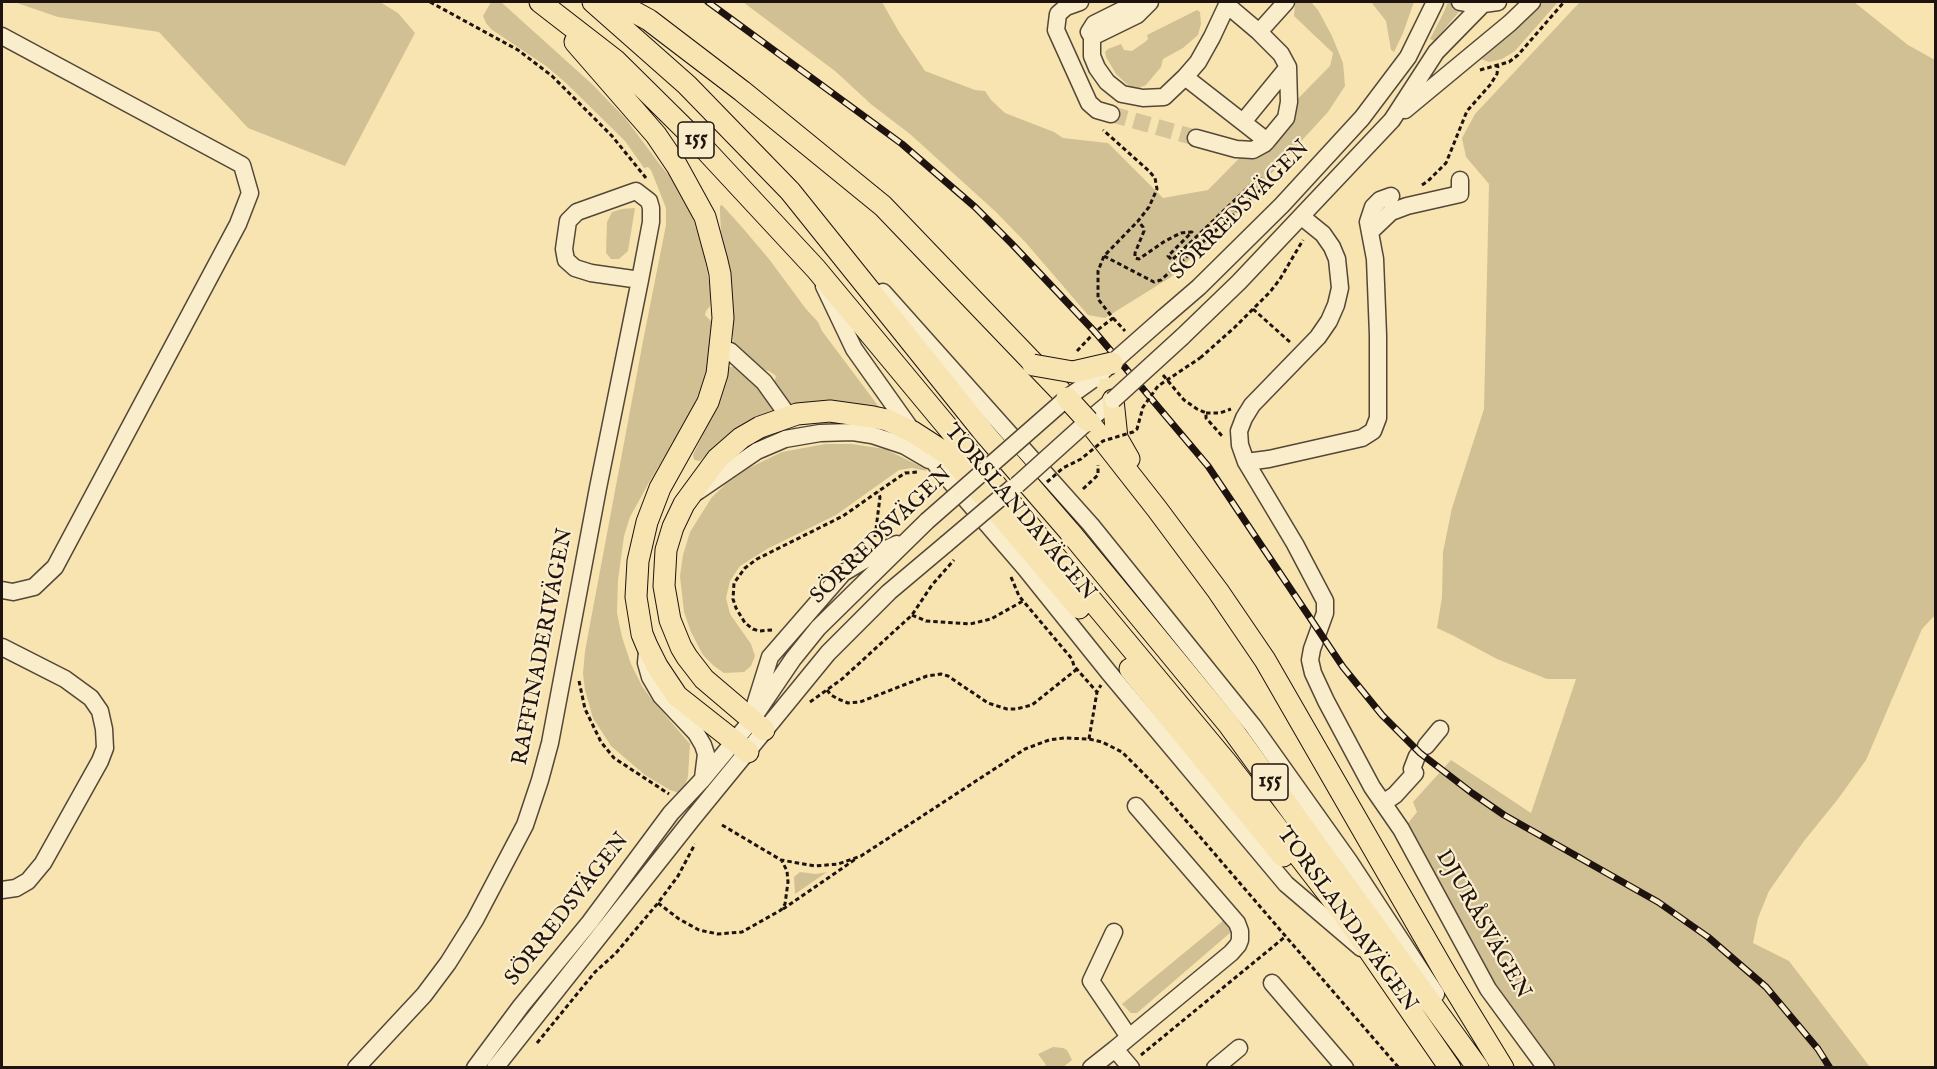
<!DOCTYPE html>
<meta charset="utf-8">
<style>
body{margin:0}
#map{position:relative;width:1937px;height:1069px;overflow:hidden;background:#f7e4b0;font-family:"IM FELL English",serif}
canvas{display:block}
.frame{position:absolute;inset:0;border:3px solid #1e130f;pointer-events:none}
</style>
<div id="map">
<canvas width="1937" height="1069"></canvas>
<div class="frame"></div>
</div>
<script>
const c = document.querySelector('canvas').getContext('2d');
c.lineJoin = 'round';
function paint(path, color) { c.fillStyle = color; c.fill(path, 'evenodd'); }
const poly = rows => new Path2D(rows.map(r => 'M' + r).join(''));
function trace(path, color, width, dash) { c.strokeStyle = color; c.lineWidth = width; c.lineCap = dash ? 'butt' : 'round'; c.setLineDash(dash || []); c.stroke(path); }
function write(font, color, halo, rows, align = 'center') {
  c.font = font + ' "IM FELL English",serif'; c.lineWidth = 4.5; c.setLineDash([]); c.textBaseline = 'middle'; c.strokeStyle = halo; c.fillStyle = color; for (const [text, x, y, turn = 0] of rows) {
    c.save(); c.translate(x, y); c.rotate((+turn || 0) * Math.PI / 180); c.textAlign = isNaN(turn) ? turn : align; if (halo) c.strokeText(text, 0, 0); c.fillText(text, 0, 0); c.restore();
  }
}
paint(poly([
 [14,2,380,2,398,13,415,33,345,166,248,128,159,32,58,17],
 [491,2,501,2,592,84,625,118,661,166,667,173,672,176,690,210,704,251,710,289,710,306,706,311,705,315,714,324,709,366,695,406,651,479,630,517,624,536,618,580,617,613,622,637,631,664,642,686,652,700,690,744,688,777,683,790,679,793,670,790,645,775,611,746,593,718,585,690,583,674,585,651,644,336,666,225,666,208,651,170,648,167,644,168,625,141,566,83,546,66,491,29,486,23,483,16],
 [743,2,882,2,899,32,925,71,975,90,985,91,991,100,1005,113,1054,132,1063,138,1108,143,1163,198,1208,190,1330,66,1333,53,1294,16,1295,3,1297,2,1311,2,1318,10,1332,36,1343,63,1345,86,1328,112,1212,238,1171,277,1105,318,1088,315,1026,243,996,212,910,134,872,105,835,71],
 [1371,2,1414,2,1403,33,1394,52,1391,50,1386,21],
 [1448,2,1455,2,1464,6,1434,41,1430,39,1443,14],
 [1543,2,1558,2,1515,51,1502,59,1489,62,1481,59],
 [1580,2,1854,2,1908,45,1935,60,1935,615,1922,629,1866,760,1838,799,1804,841,1769,891,1758,918,1753,943,1789,961,1870,1067,1535,1067,1486,998,1396,838,1417,812,1413,802,1451,760,1531,813,1576,679,1547,679,1497,659,1454,636,1437,628,1442,597,1443,552,1452,508,1484,409,1489,184,1466,157,1462,138,1475,114],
 [1197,10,1200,12,1201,24,1198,35,1183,48,1163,59,1161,67,1146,85,1139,88,1131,88,1116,74,1106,57,1105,52,1108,49,1121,44,1124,50,1132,51,1145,42,1148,39,1147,35],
 [722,205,741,226,769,259,806,309,818,322,822,331,879,407,848,402,829,402,793,407,787,401,774,383,776,376,769,371,761,369,745,356,733,341,730,274,721,232,720,213,720,206],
 [635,208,628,251,619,259,611,259,606,253,607,222,612,212,622,209],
 [727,367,736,367,755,384,771,402,775,413,734,430,719,442,700,461,694,460,693,455,711,418],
 [825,444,852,444,885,449,924,468,927,471,912,468,899,470,836,515,767,549,740,566,730,581,726,598,730,614,751,644,755,656,751,666,744,672,724,673,714,666,703,655,691,632,684,612,680,576,683,555,690,532,712,497,726,484,749,468,782,452],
 [800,872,816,874,827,872,795,894,794,877],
 [1224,920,1231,932,1137,1013,1131,1013,1122,1004],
 [1053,1047,1063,1048,1067,1050,1072,1060,1063,1067,1043,1067,1046,1065,1038,1054]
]), '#d2c095');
trace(poly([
 [1111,114,1196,138]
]), '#d6c598', 16, [16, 8]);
const minor = poly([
 [1080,2,1066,7,1058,14,1056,30,1089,103,1097,110,1111,114],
 [1149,2,1132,5,1094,24,1089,32,1092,37,1137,15,1150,2],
 [1460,2,1476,5,1498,2],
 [1259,32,1286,2],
 [2,36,242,165,250,193,238,224,55,567,34,587,13,592,2,590],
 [1092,37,1092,56,1097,68,1107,82,1122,94,1143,98,1164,97,1185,77],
 [1405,110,1510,23,1532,2],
 [1243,122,1288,67],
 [1196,138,1236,149,1253,150,1264,144,1267,141,1286,118,1289,102,1288,67,1281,54,1259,32,1227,5,1212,37,1198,62,1185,77,1267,141],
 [1302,217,1323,234,1332,247,1337,259,1340,288,1336,305,1329,321,1318,337,1252,405,1244,418,1239,431,1240,445,1246,462,1295,544,1325,601,1325,613,1312,649,1310,660,1313,673,1326,701,1372,787,1401,829,1488,989,1546,1068],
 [1370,232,1391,212,1407,206,1460,194,1460,180],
 [824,286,854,349,937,466,1025,568,1110,674,1286,884,1361,948],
 [883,292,1091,525,1253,726,1349,861,1436,994],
 [1163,318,1199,287,1282,205,1362,118,1408,57,1435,2],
 [1182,337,1239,282,1392,120,1436,52,1482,5],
 [721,348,730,351,764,382,789,417],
 [1088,421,1113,400],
 [1246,462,1269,459,1362,438,1373,431,1378,418,1378,335,1375,259,1368,222,1373,207,1380,200,1391,196],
 [697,492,757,451,785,439,820,433,853,432,872,435,905,446,929,460],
 [2,647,65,679,91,698,100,711,104,729,105,748,100,761,43,863,28,881,16,888,2,890],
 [647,652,646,663,650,677,661,696,696,733,703,745,706,754,703,778],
 [755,705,770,657,843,573,873,555,897,544],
 [1426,746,1440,729],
 [1383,803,1395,795,1415,773,1412,769,1417,756],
 [1114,932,1091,981,1129,1037],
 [1272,983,1345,1068],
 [1115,1049,1231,953,1238,945,1240,940,1240,931,1237,923,1136,806],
 [356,1068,424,995,448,963,475,920,525,825,540,780,550,743,598,488,640,280,651,222,651,208,649,201,636,191,577,212,568,221,564,249,566,260,575,268,591,273,640,280],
 [475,1068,521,1006,590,922,671,813,703,779,751,721,793,659,818,628,927,521],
 [495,1068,693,818,828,653,889,592,946,544],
 [1091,1068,1115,1049,1131,1068],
 [1215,1068,1239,1048]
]);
const major = poly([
 [540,2,615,60,700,144,816,269,1227,763,1346,917,1450,1068],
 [593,2,687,85,790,191,985,434,1069,531,1229,725,1478,1068],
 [616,2,649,20,742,91,883,206,1067,398],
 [575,42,656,135,677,166,705,217,717,261,720,274,723,318,717,374,708,402,660,488,647,522,638,561,636,597,642,634,647,646,657,666,677,696,748,752],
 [1113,400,1117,438,1129,459],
 [1088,421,1157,509,1218,591,1265,660,1448,978,1503,1068],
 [1130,669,1283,856],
 [764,730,704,679,687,657,681,647,670,620,664,586,666,550,673,527,684,504,717,459,741,438,760,427,797,414,830,411,873,417,887,420,913,432,944,452,955,462,1079,608]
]);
trace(minor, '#544737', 19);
trace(major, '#1e130f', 23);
trace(poly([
 [430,2,518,50,552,76,612,136,646,178],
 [1480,70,1509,62,1518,55,1564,2],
 [1422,185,1428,181,1446,163,1467,111,1490,85,1497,74,1498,66],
 [1104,256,1154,282,1161,280,1266,185,1259,177,1172,260,1168,256,1192,232,1181,233,1165,241,1139,259,1135,258,1135,253,1144,231,1143,227,1138,221],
 [1253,309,1291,343],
 [1113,318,1125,331],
 [1077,351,1095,332,1113,318,1098,299,1098,271,1104,256,1138,221,1149,207,1157,189,1155,178,1149,171,1103,130],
 [1200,358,1234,328,1270,292,1280,279,1303,240],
 [1163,375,1184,400,1197,409,1206,413,1206,418,1223,437],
 [1206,413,1220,413,1231,409],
 [1083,489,1098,475,1098,465],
 [875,537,880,497,878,492],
 [1011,577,1019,596,1072,659,1074,666,1097,692],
 [912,615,926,621,970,624,991,619,1023,601],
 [772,630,759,631,753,629,745,623,736,608,733,599,734,583,745,568,757,559,843,516,899,477,905,473,917,472],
 [579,681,585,709,601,742,614,758,669,794],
 [827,690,831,695,838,699,848,703,860,702,927,676,941,674,948,676,988,703,1007,709,1016,709,1032,705,1077,669],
 [810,702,842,679,912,615,932,585,954,560],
 [1089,739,1097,692,1101,685],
 [722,825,781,860,815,866,838,864,861,856,1025,749,1049,740,1064,738,1089,739,1102,742,1122,752,1158,788,1399,1068],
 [658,903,679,919,699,930,718,934,742,932,781,910,785,904,788,882,787,871,782,861],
 [783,909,857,858],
 [537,1043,595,972,616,953,658,903,678,876,695,844],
 [1141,1055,1286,936]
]), '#1e130f', 3, [4.5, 3]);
trace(minor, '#faedcc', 16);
trace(major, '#f7e4b0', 21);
const rail = poly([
 [708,2,902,144,975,207,1012,244,1095,332,1208,466,1343,667,1382,715,1420,753,1472,793,1504,815,1658,902,1708,937,1766,987,1818,1049,1830,1068]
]);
trace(rail, '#1e130f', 7);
trace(rail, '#faedcc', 4.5, [14]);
const minorBridge = poly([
 [1103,371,1163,318],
 [1113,400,1182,337],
 [1017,485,1088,421],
 [927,521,1067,398,1092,380],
 [946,544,1012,488]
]);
const majorBridge = poly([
 [1033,365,1073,372,1112,363],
 [1067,398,1088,421]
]);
trace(minorBridge, '#544737', 19, []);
trace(majorBridge, '#1e130f', 23, []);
trace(poly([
 [1047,482,1063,468,1081,459,1103,441,1133,432,1137,429,1143,407,1158,386,1200,358]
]), '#1e130f', 3, [4.5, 3]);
trace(minorBridge, '#faedcc', 16);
trace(majorBridge, '#f7e4b0', 21);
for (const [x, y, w] of [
 [696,140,36],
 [1270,782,36]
]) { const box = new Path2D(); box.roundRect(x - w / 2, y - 18, w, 36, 4.5); c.fillStyle = '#faedcc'; c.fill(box); trace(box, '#1e130f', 1.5); }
write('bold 21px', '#1e130f', null, [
 ["155",696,140],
 ["155",1270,782]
]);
write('22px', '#1e130f', '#faedcc', [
 ["SÖRREDSVÄGEN",1241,211,-45],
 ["TORSLANDAVÄGEN",1019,513,50],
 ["SÖRREDSVÄGEN",882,536,-44],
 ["RAFFINADERIVÄGEN",544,647,-79],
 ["SÖRREDSVÄGEN",568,910,-52],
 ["TORSLANDAVÄGEN",1346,920,54],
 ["DJURÅSVÄGEN",1482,925,60]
]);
</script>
